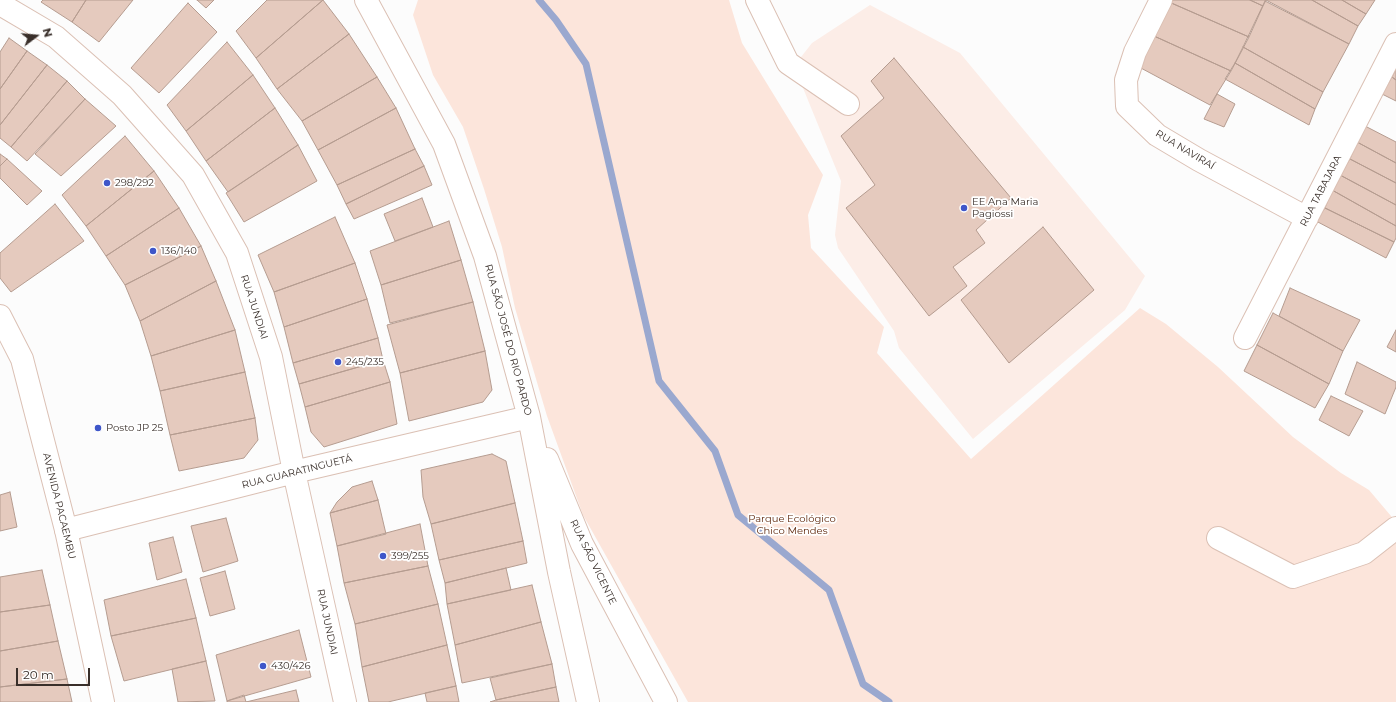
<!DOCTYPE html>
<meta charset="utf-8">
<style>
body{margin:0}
#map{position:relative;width:1396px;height:702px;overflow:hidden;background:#fcfcfc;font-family:Montserrat,sans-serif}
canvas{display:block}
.north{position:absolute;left:16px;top:16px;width:40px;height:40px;-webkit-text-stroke:3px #fff;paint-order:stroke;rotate:74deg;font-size:11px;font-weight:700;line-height:16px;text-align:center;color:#392f2a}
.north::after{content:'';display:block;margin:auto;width:14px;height:18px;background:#392f2a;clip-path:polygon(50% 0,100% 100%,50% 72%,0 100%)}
.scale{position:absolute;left:16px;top:668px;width:74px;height:18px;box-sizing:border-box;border:2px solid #392f2a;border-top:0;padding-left:5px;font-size:12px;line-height:14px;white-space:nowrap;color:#392f2a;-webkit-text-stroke:3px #fff;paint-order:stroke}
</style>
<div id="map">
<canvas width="1396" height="702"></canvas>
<div class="north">N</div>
<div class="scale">20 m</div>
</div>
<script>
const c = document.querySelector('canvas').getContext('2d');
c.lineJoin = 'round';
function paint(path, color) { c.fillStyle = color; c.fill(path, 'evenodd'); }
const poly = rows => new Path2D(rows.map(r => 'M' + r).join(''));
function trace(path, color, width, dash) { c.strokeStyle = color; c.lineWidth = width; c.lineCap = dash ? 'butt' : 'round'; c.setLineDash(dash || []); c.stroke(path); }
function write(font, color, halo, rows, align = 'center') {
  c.font = font + ' Montserrat,sans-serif'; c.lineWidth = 3.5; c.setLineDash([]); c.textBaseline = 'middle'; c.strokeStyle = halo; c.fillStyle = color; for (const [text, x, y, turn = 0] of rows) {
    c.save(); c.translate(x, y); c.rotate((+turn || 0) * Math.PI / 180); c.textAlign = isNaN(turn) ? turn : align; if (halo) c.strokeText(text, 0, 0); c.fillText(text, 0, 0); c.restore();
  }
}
paint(poly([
 [870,5,960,53,1145,276,1125,310,973,439,899,348,894,331,838,248,835,235,841,181,794,66,812,43]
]), '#fcede7');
paint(poly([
 [418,0,729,0,742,43,823,175,808,215,811,248,884,327,877,353,971,459,1140,308,1166,324,1218,367,1293,437,1341,473,1369,490,1391,516,1396,523,1396,702,688,702,583,515,547,416,515,308,502,247,484,189,463,127,433,75,413,15]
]), '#fce5db');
trace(poly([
 [539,0,556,20,586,64,659,381,715,451,738,515,829,590,863,684,889,702]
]), '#9aa8cf', 7);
const building = poly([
 [43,0,86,0,72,22,41,2,43,0],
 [86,0,133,0,99,42,72,22,86,0],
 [197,0,214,0,206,8,197,0],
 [267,0,323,0,256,58,236,31,267,0],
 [323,0,349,34,277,89,256,58,323,0],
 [1170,0,1250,0,1263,6,1249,37,1169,2,1170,0],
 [1250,0,1266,0,1263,6,1250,0],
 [1266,0,1312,0,1358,26,1349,44,1266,0],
 [1312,0,1342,0,1366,14,1358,26,1312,0],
 [1342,0,1375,0,1366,14,1342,0],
 [1265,1,1349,44,1323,92,1243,47,1265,1],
 [1169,2,1249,37,1231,71,1154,36,1169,2],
 [188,3,217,32,159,93,131,68,188,3],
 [349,34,377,77,302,121,277,89,349,34],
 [1154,36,1231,71,1210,105,1139,67,1154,36],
 [9,38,27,51,0,89,0,52,9,38],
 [227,42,253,75,186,131,167,105,227,42],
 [1243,47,1323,92,1315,109,1235,63,1243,47],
 [27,51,47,65,0,125,0,89,27,51],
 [894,58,1011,198,976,230,985,243,953,267,967,286,929,316,846,208,875,185,841,136,884,98,871,81,894,58],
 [1235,63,1315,109,1309,125,1225,79,1235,63],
 [47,65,67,81,11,147,0,138,0,125,47,65],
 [1396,69,1396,80,1392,77,1396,69],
 [253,75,275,108,206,161,186,131,253,75],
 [377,77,396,108,318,150,302,121,377,77],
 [1392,77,1396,80,1396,101,1382,94,1392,77],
 [67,81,85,99,27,161,11,147,67,81],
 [1217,94,1235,104,1224,127,1204,119,1217,94],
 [85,99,116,126,61,176,35,154,85,99],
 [275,108,298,145,228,192,206,161,275,108],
 [396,108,415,149,337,185,318,150,396,108],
 [1365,126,1396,142,1396,163,1357,142,1365,126],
 [125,136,154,171,86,226,62,195,125,136],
 [1357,142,1396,163,1396,183,1350,159,1357,142],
 [298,145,317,181,244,222,226,193,298,145],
 [415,149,424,166,346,204,337,185,415,149],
 [0,154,7,159,0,166,0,154],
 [7,159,42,191,27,205,0,178,0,166,7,159],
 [1350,159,1396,183,1396,205,1340,175,1350,159],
 [424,166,432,185,354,219,346,204,424,166],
 [154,171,179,208,106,256,86,226,154,171],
 [1340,175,1396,205,1396,226,1332,190,1340,175],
 [1332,190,1396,226,1396,238,1394,242,1325,208,1332,190],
 [422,198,433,227,395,241,384,214,422,198],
 [55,204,84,241,11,292,0,278,0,253,55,204],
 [179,208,201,246,125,285,106,256,179,208],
 [1325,208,1394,242,1386,258,1316,221,1325,208],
 [335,217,355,263,274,292,258,255,335,217],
 [449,221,461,260,381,285,370,251,449,221],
 [1043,227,1094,290,1009,363,961,300,1043,227],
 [201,246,216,281,140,321,125,285,201,246],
 [461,260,473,302,390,323,381,285,461,260],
 [355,263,367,299,284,327,274,292,355,263],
 [216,281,235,330,151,356,140,321,216,281],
 [1290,288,1360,320,1343,351,1279,316,1290,288],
 [367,299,378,338,293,363,284,327,367,299],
 [473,302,485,351,400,373,387,325,473,302],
 [1273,313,1343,351,1329,384,1257,345,1273,313],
 [235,330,245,372,160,391,151,356,235,330],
 [1396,330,1396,352,1387,347,1396,330],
 [378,338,383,360,299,384,293,363,378,338],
 [1257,345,1329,384,1315,408,1244,371,1257,345],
 [485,351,492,390,483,402,409,421,400,373,485,351],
 [383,360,390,382,305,407,299,384,383,360],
 [1357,362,1396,382,1396,387,1385,414,1345,394,1357,362],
 [245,372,255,418,170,435,160,391,245,372],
 [390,382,397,424,324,447,311,432,305,407,390,382],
 [1331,396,1363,411,1349,436,1319,420,1331,396],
 [255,418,258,440,244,458,179,471,170,435,255,418],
 [492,454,506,461,515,503,431,524,423,497,421,470,492,454],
 [372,481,378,500,330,513,337,502,352,487,372,481],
 [10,492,17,527,0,531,0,495,10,492],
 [378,500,386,534,337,546,330,513,378,500],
 [515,503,523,541,439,560,431,524,515,503],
 [226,518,238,561,203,572,191,526,226,518],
 [420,524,428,566,344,583,337,546,420,524],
 [173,537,182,572,157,580,149,543,173,537],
 [523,541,527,563,445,583,439,560,523,541],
 [428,566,438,604,355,624,344,583,428,566],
 [506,568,511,590,447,604,445,583,506,568],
 [42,570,50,605,0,612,0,577,42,570],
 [225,571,235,609,210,616,200,578,225,571],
 [186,579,196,618,111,636,104,600,186,579],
 [532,585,541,622,455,645,447,604,532,585],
 [438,604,447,645,362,667,355,624,438,604],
 [50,605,58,641,0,651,0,612,50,605],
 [196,618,206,661,124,681,111,636,196,618],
 [541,622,552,664,462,683,455,645,541,622],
 [299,630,311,677,227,701,216,655,299,630],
 [58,641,67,679,0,687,0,651,58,641],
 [447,645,456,686,388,702,369,702,362,667,447,645],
 [206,661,215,701,178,702,172,669,206,661],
 [552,664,556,687,496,700,490,678,552,664],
 [67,679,72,702,0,702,0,687,67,679],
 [456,686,459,702,427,702,425,693,456,686],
 [556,687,559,702,490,702,496,700,556,687],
 [296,690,299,702,227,702,227,701,244,695,246,702,296,690]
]);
paint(building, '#e5cabe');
trace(building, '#b59c90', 1);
const minor = poly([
 [366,0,444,144,485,256,529,417,559,572,588,702],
 [757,0,788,63,848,104],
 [1161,0,1135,52,1126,80,1127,106,1157,135,1199,160,1307,218],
 [0,4,56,37,122,95,193,175,237,253,271,357,294,472,345,702],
 [1245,338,1396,44],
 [547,459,582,544,666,702],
 [66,530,294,472,529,417],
 [1218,538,1293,577,1364,553,1396,528]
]);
const major = poly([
 [0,316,22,359,66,530,103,702]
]);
trace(minor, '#dbc0b4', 24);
trace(major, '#dbc0b4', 24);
trace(minor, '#fff', 22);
trace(major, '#fff', 22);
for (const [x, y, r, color] of [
 [107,183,4,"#3e56c9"],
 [964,208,4,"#3e56c9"],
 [153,251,4,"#3e56c9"],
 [338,362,4,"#3e56c9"],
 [98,428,4,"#3e56c9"],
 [383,556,4,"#3e56c9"],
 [263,666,4,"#3e56c9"]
]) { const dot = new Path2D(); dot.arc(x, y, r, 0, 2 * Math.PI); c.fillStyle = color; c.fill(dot); trace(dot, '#fff', 1.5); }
write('10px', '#392f2a', '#fff', [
 ["RUA NAVIRAÍ",1185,150,31],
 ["RUA TABAJARA",1321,191,-63],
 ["RUA JUNDIAI",254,307,72],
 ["RUA SÃO JOSÉ DO RIO PARDO",508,340,75],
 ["RUA GUARATINGUETÁ",297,472,-14],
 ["AVENIDA PACAEMBU",59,506,76],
 ["RUA SÃO VICENTE",593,562,64],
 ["RUA JUNDIAI",327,622,78]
]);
write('10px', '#392f2a', '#fff', [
 ["298/292",115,183],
 ["EE Ana Maria",972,202],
 ["Pagiossi",972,214],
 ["136/140",161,251],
 ["245/235",346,362],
 ["Posto JP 25",106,428],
 ["399/255",391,556],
 ["430/426",271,666]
], 'left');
write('10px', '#612a0e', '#fff', [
 ["Parque Ecológico",792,519],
 ["Chico Mendes",792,531]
]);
</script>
